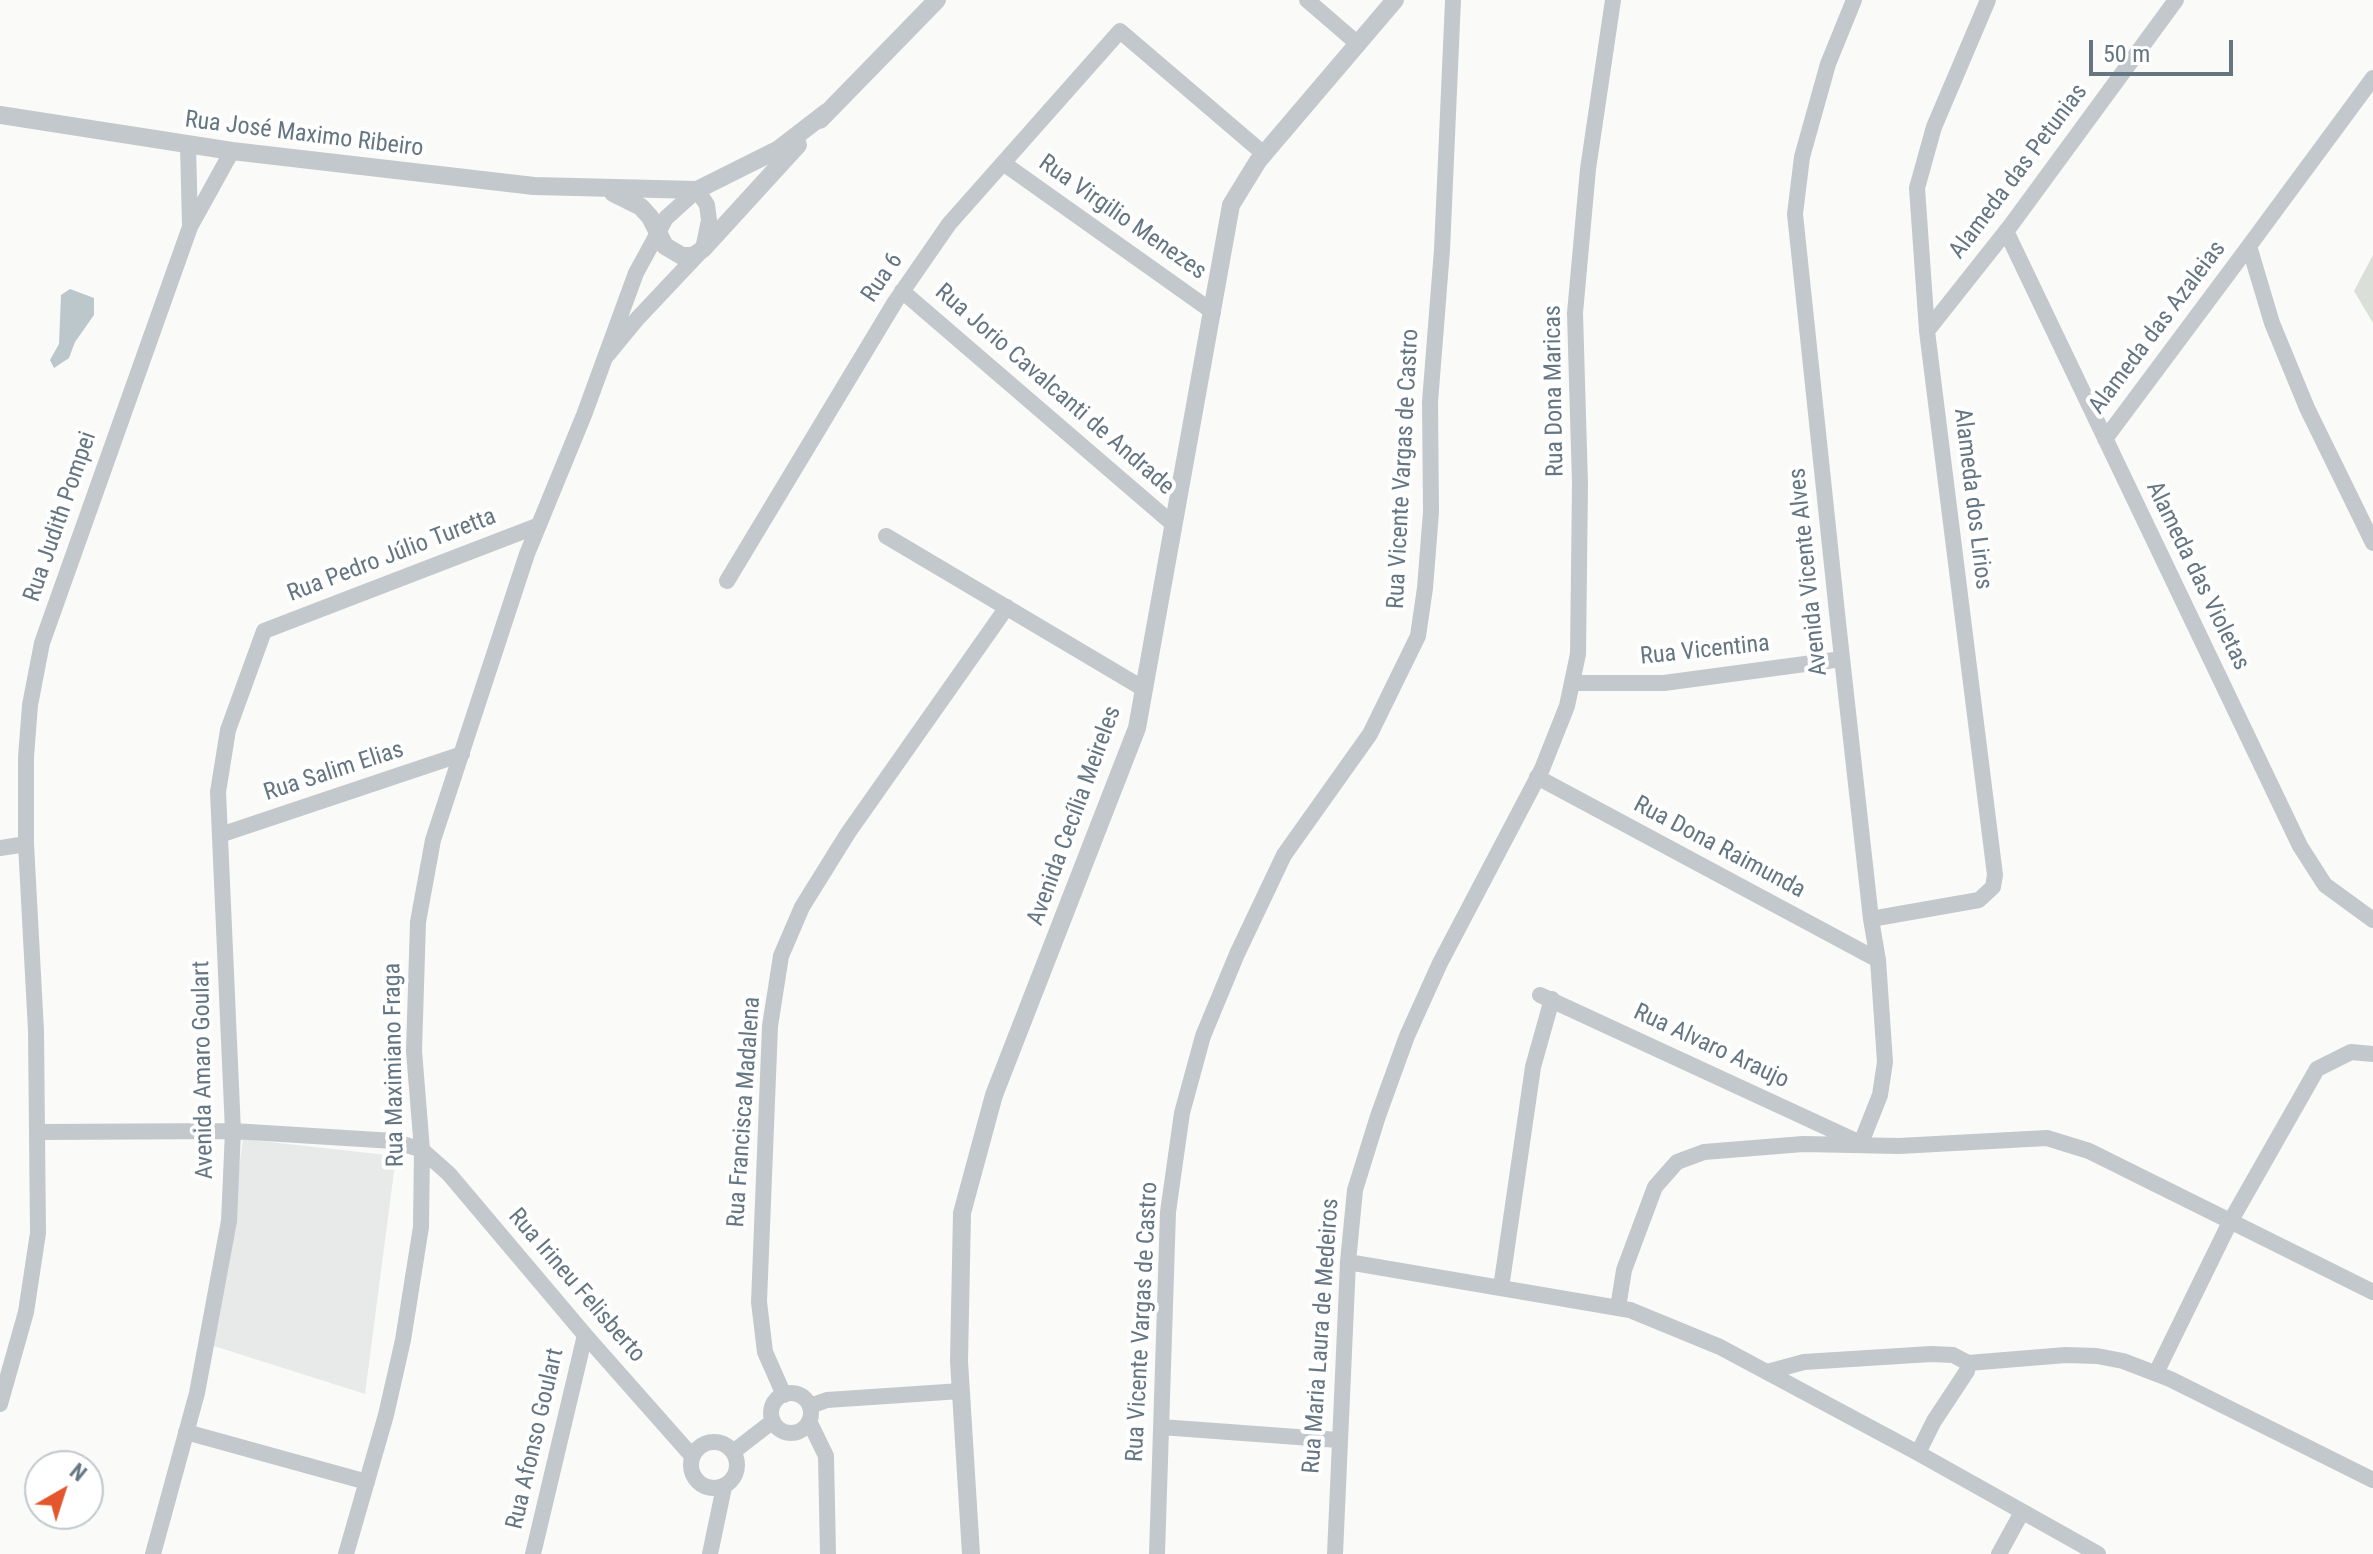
<!DOCTYPE html>
<meta charset="utf-8">
<style>
body{margin:0}
#map{position:relative;width:2373px;height:1554px;overflow:hidden;background:#fafaf8;font-family:"Roboto Condensed",sans-serif}
canvas{display:block}
.north{position:absolute;left:24px;top:1450px;width:80px;height:80px;box-sizing:border-box;background:#fff;border:2px solid #c1c8cd;border-radius:50%;rotate:39deg;font-size:22px;font-weight:700;line-height:32px;text-align:center;color:#657683}
.north::after{content:'';display:block;margin:auto;width:28px;height:36px;background:#e4572e;clip-path:polygon(50% 0,100% 100%,50% 72%,0 100%)}
.scale{position:absolute;left:2089px;top:40px;width:144px;height:36px;box-sizing:border-box;border:4px solid #657683;border-top:0;padding-left:10px;font-size:24px;line-height:28px;white-space:nowrap;color:#657683;-webkit-text-stroke:6px #fff;paint-order:stroke}
</style>
<div id="map">
<canvas width="2373" height="1554"></canvas>
<div class="north">N</div>
<div class="scale">50 m</div>
</div>
<script>
const c = document.querySelector('canvas').getContext('2d');
c.lineJoin = 'round';
function paint(path, color) { c.fillStyle = color; c.fill(path, 'evenodd'); }
const poly = rows => new Path2D(rows.map(r => 'M' + r).join(''));
function trace(path, color, width, dash) { c.strokeStyle = color; c.lineWidth = width; c.lineCap = dash ? 'butt' : 'round'; c.setLineDash(dash || []); c.stroke(path); }
function write(font, color, halo, rows, align = 'center') {
  c.font = font + ' "Roboto Condensed",sans-serif'; c.lineWidth = 8; c.setLineDash([]); c.textBaseline = 'middle'; c.strokeStyle = halo; c.fillStyle = color; for (const [text, x, y, turn = 0] of rows) {
    c.save(); c.translate(x, y); c.rotate((+turn || 0) * Math.PI / 180); c.textAlign = isNaN(turn) ? turn : align; if (halo) c.strokeText(text, 0, 0); c.fillText(text, 0, 0); c.restore();
  }
}
paint(poly([
 [243,1139,396,1156,365,1394,214,1346]
]), '#e8e9e9');
paint(poly([
 [2373,255,2373,323,2354,291]
]), '#dadfd7');
paint(poly([
 [70,289,94,298,94,315,75,342,69,358,54,368,50,360,59,344,61,295]
]), '#bbc7cb');
trace(poly([
 [1307,0,1358,44],
 [1854,0,1828,64,1802,157,1795,214,1838,622,1871,919,1878,960,1885,1062,1880,1095,1861,1143],
 [2373,78,2249,246,2272,323,2307,408,2373,543],
 [188,145,190,225],
 [1003,163,1213,312],
 [2006,231,2300,846,2325,885,2373,920],
 [902,291,1174,525],
 [1927,331,2011,225,2176,0],
 [2105,439,2249,246],
 [886,536,1144,689],
 [727,581,895,302,949,224,1120,31,1264,154],
 [1572,683,1664,683,1842,659],
 [1537,777,1878,960],
 [220,835,462,754],
 [0,848,26,844],
 [1871,919,1979,900,1993,887,1995,875,1927,331,1917,188,1934,127,1988,0],
 [1540,995,1856,1141],
 [38,1132,233,1131,394,1141,422,1150,449,1174,585,1335,692,1456],
 [1348,1262,1630,1310,1720,1347,1918,1453,2098,1554],
 [1501,1288,1533,1067,1552,999],
 [1618,1308,1624,1270,1655,1187,1677,1162,1704,1152,1803,1144,1899,1146,2047,1138,2089,1151,2373,1292],
 [1767,1372,1804,1362,1931,1354,1953,1355,1968,1363],
 [2156,1373,2230,1222,2317,1069,2351,1052,2373,1054],
 '771 1413a20 20 0 1 1 40 0a20 20 0 1 1-40 0Z',
 [784,1395,765,1352,759,1302,770,1026,781,956,802,907,848,833,1007,607],
 [0,1404,26,1312,38,1233,36,1031,26,844,26,757,30,705,42,643,190,227,232,151],
 [810,1406,827,1400,961,1391],
 [809,1421,826,1456,828,1554],
 [1161,1427,1338,1440],
 [186,1432,367,1482],
 '691 1465a23 23 0 1 1 46 0a23 23 0 1 1-46 0Z',
 [733,1452,773,1421],
 [1918,1453,1934,1421,1967,1371,1968,1363,2066,1355,2097,1356,2123,1361,2170,1379,2373,1480],
 [153,1554,197,1393,229,1221,233,1131,218,792,228,730,264,631,537,526],
 [346,1554,386,1415,403,1340,421,1227,422,1150,414,1051,418,922,433,840,527,554,584,415,636,273,666,218,697,190,707,205,709,220,703,249,637,319,605,358],
 [533,1554,585,1335],
 [710,1554,724,1487],
 [1157,1554,1168,1212,1182,1113,1203,1036,1237,954,1284,855,1370,734,1418,636,1425,588,1431,512,1430,402,1442,250,1453,0],
 [1335,1554,1348,1262,1355,1190,1378,1116,1407,1036,1440,963,1542,769,1567,706,1578,654,1580,484,1575,313,1588,169,1613,0],
 [1999,1554,2022,1512]
]), '#c3c8cc', 16);
trace(poly([
 [0,115,232,151,534,186,697,190,779,149,827,112],
 [820,120,937,0],
 [613,193,641,207,650,217,665,246,682,256,693,256,703,249,798,145],
 [971,1554,959,1361,962,1213,994,1095,1137,728,1231,205,1258,161,1395,0]
]), '#c3c8cc', 18);
write('24px', '#657683', '#fff', [
 ["Rua José Maximo Ribeiro",304,135,7],
 ["Alameda das Petunias",2019,172,-53],
 ["Rua Virgilio Menezes",1122,218,35],
 ["Rua 6",883,278,-56],
 ["Alameda das Azaleias",2158,328,-53],
 ["Rua Jorio Cavalcanti de Andrade",1054,390,41],
 ["Rua Dona Maricas",1555,391,-91],
 ["Rua Vicente Vargas de Castro",1404,469,-87],
 ["Alameda dos Lirios",1972,499,83],
 ["Rua Judith Pompei",61,517,-71],
 ["Rua Pedro Júlio Turetta",392,556,-21],
 ["Avenida Vicente Alves",1809,572,-96],
 ["Alameda das Violetas",2197,576,64],
 ["Rua Vicentina",1705,651,-6],
 ["Rua Salim Elias",334,772,-18],
 ["Avenida Cecília Meireles",1075,816,-70],
 ["Rua Dona Raimunda",1719,848,28],
 ["Rua Alvaro Araujo",1711,1047,25],
 ["Rua Maximiano Fraga",395,1065,-91],
 ["Avenida Amaro Goulart",204,1070,-91],
 ["Rua Francisca Madalena",745,1112,-86],
 ["Rua Irineu Felisberto",576,1286,49],
 ["Rua Vicente Vargas de Castro",1143,1322,-87],
 ["Rua Maria Laura de Medeiros",1322,1336,-86],
 ["Rua Afonso Goulart",536,1439,-77]
]);
</script>
